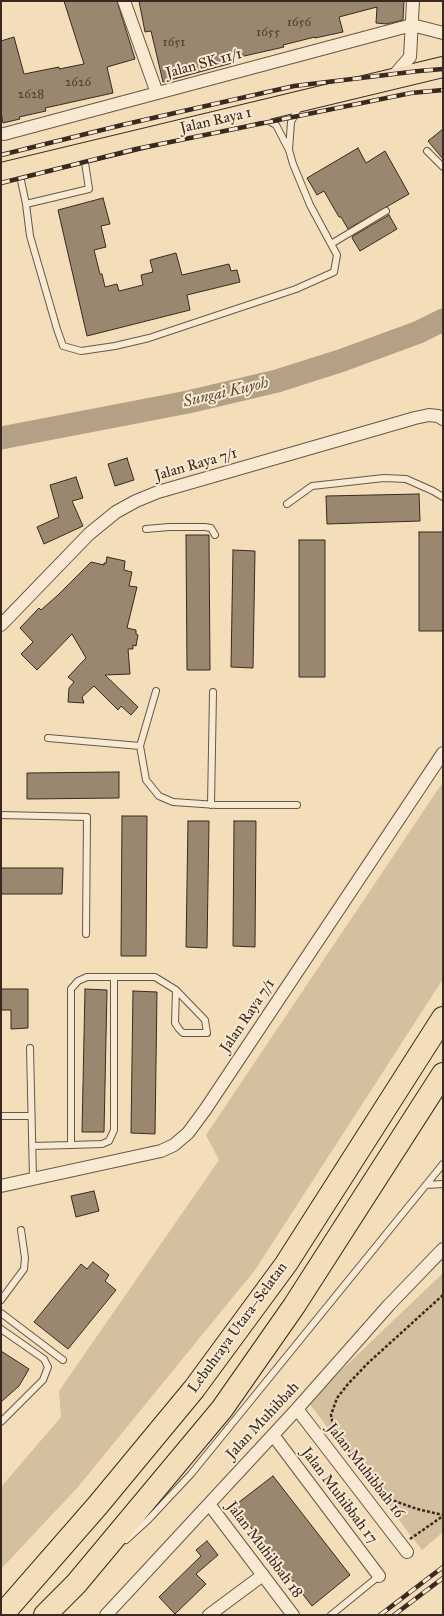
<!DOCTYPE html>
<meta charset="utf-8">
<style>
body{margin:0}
#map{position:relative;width:444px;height:1616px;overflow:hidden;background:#f4ddb9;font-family:"IM FELL Great Primer",serif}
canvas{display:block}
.frame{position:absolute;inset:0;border:2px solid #382a20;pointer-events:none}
</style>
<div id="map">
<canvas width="444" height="1616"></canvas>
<div class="frame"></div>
</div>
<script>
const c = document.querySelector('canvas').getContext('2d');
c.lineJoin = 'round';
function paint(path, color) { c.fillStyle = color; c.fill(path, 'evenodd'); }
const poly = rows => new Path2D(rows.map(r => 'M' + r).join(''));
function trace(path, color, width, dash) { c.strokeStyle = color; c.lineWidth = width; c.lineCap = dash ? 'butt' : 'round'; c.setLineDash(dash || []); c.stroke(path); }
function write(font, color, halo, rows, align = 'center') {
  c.font = font + ' "IM FELL Great Primer",serif'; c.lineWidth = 4; c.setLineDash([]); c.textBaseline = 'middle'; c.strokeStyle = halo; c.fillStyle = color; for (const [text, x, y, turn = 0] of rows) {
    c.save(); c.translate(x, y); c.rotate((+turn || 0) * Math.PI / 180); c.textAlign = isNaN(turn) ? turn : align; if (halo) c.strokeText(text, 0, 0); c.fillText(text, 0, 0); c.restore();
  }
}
paint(poly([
 [443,782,443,979,255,1270,78,1487,1,1569,1,1487,61,1417,59,1391,219,1160,206,1135],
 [443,1273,443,1532,422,1550,308,1402]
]), '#d4bf9f');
trace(poly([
 [1,438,188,402,277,381,340,361,419,332,443,320]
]), '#b4a085', 23);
const building = poly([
 [64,1,117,1,135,59,107,67,113,93,45,108,46,111,19,117,20,119,3,123,1,112,1,41,14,37,24,74,59,67,59,69,84,64,64,1],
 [139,1,404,1,403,20,387,24,376,23,377,7,339,17,343,32,315,38,315,37,283,45,284,47,231,59,232,63,163,82,151,31,145,32,139,1],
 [443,129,443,159,428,141,443,129],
 [358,148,366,163,385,151,409,194,348,229,341,217,339,217,324,191,317,195,307,178,358,148],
 [103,198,110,224,101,226,106,247,94,250,100,274,102,274,105,287,117,284,119,291,143,285,141,275,153,272,150,260,176,253,182,275,229,264,231,271,237,270,240,282,187,295,190,310,87,336,58,210,103,198],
 [389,215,397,229,360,251,352,238,353,236,389,215],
 [127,458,134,480,115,486,108,464,127,458],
 [76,477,83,498,72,501,83,526,44,544,37,527,59,517,50,485,76,477],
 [419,494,420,521,327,524,326,496,419,494],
 [419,532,443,532,443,631,419,631,419,532],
 [186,535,209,535,210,670,187,670,186,535],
 [299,540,325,540,325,677,299,677,299,540],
 [233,550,255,551,253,668,231,667,233,550],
 [107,557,125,561,124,570,132,572,129,586,137,587,127,628,136,630,136,634,138,635,136,646,133,645,133,649,128,649,130,674,105,675,138,707,131,715,121,706,118,710,94,686,82,697,84,703,68,702,69,688,74,682,68,677,86,658,72,634,37,670,21,654,33,642,20,628,39,608,41,610,58,595,91,562,104,565,104,563,106,563,107,557],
 [119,772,119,798,27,799,27,773,119,772],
 [122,816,147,816,146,956,121,956,122,816],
 [188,821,209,821,207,948,186,947,188,821],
 [234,821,256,821,255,947,233,946,234,821],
 [1,868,63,868,62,894,1,894,1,868],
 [1,989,28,989,28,1028,11,1029,11,1010,1,1010,1,989],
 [85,989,107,990,104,1132,82,1132,85,989],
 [133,991,157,992,155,1134,131,1133,133,991],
 [94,1191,99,1211,76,1217,71,1196,94,1191],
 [93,1262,109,1275,105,1281,116,1290,68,1349,34,1322,81,1264,87,1269,93,1262],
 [1,1351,29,1369,19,1386,1,1402,1,1351],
 [273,1476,350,1575,312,1606,234,1506,273,1476],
 [207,1541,218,1555,196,1574,206,1584,175,1614,159,1597,201,1556,196,1550,207,1541]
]);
paint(building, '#9a8770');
trace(building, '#382a20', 1);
const service = poly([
 [289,150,291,122,300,105],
 [427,151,443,167],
 [84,156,89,189,26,204,30,236,57,329,63,346,81,351,115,346,149,338,296,289,334,272,337,255,310,205,293,164,289,150,276,125,260,116],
 [19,171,26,204],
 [331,244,386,211],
 [287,504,312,486,384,478,406,479,433,491,443,497],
 [146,529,169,527,205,527,211,528,215,535],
 [48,738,140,746,156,691],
 [140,746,146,780,159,796,173,802,217,805,297,805],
 [211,805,213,692],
 [1,815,87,817,86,934],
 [30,1048,33,1179],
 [1,1116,31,1116],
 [71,1145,102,1144,109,1141,114,1130,114,977],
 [32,1146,71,1145,71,989,78,981,87,977,155,977,176,990,205,1020,207,1033,183,1033,179,1029,175,1023,176,990],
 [426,1185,443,1184],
 [1,1300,24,1269,25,1258,21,1230],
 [1,1313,63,1360],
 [1,1329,44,1359,48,1367,43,1380,1,1422],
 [126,1540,148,1520,191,1474,443,1164],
 [331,1615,379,1576]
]);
const minor = poly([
 [124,1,157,93],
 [412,25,443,33],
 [392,78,410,57,413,1],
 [4,134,412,25],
 [1,625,89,534,116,512,136,501,158,492,415,418,429,415,438,416,443,419],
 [1,1186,161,1151,174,1145,188,1133,205,1110,443,753],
 [297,1409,407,1552],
 [273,1435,379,1576],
 [209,1504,293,1615],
 [106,1615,297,1409,389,1305,443,1249],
 [209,1615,263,1575]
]);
const primary = poly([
 [1,173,443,67]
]);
const motorway = poly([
 [2,1615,98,1505,194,1389,286,1264,443,1018],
 [45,1615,76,1584,222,1409,294,1306,443,1074]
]);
trace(service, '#675746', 8);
trace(minor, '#675746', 14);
trace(primary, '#382a20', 22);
trace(motorway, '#382a20', 24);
trace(poly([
 [443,1295,368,1363,348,1384,337,1398,331,1415,335,1434,389,1499,417,1509,443,1515],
 [410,1539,443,1516]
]), '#382a20', 2.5, [3, 2]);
trace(service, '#f8e9d2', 6);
trace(minor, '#f8e9d2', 12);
trace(primary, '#f4ddb9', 20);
trace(motorway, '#f4ddb9', 22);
const rail = poly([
 [1,155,122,125,294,86,419,71,443,69],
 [1,183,136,149,411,93,443,90],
 [380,1615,443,1567],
 [394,1615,443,1578]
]);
trace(rail, '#382a20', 4.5);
trace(rail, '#f8e9d2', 3, [9]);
write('13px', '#504134', null, [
 ["1656",299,23],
 ["1655",268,33],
 ["1651",174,43],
 ["2626",78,83],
 ["2628",31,95]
]);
write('15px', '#382a20', '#f8e9d2', [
 ["Jalan SK 11/1",204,64,-15],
 ["Jalan Raya 1",216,121,-13],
 ["Jalan Raya 7/1",196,465,-16],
 ["Jalan Raya 7/1",248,1016,-56],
 ["Lebuhraya Utara–Selatan",238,1328,-54],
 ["Jalan Muhibbah",263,1421,-47],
 ["Jalan Muhibbah 16",365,1471,52],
 ["Jalan Muhibbah 17",339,1496,53],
 ["Jalan Muhibbah 18",264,1550,53]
]);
write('italic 16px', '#5d4d3e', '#f8e9d2', [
 ["Sungai Kuyoh",226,393,-13]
]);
</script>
